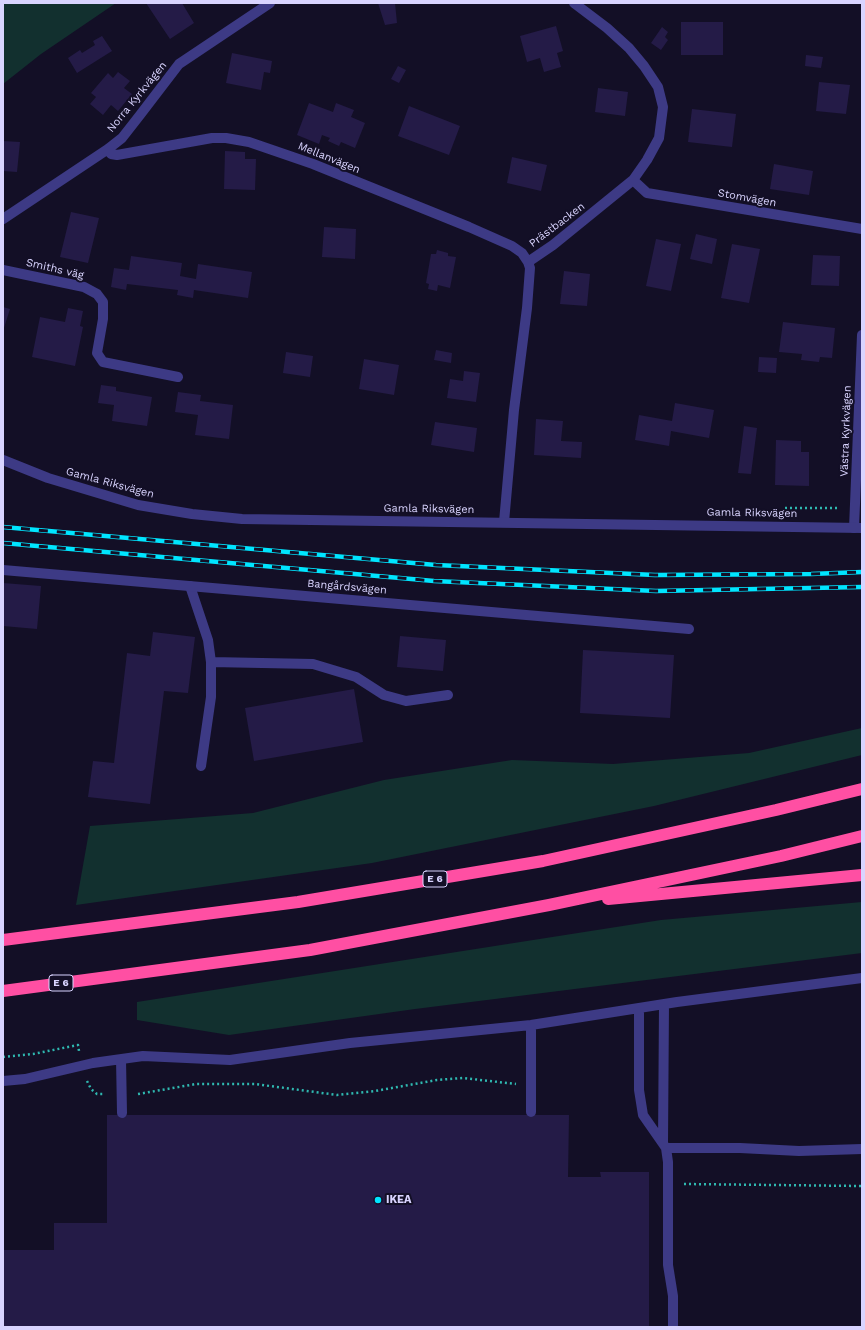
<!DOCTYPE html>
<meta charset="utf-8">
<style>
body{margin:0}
#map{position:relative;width:865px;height:1330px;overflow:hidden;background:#130f26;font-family:"Work Sans",sans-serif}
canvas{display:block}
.frame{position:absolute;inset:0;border:4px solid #d9d4ff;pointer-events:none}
</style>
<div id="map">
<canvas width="865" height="1330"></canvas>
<div class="frame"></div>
</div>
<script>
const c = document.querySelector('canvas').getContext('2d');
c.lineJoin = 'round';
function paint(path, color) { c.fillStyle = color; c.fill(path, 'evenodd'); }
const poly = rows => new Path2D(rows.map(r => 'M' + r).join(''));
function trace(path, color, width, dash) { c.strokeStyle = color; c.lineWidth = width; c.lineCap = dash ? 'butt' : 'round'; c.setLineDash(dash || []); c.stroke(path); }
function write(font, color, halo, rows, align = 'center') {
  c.font = font + ' "Work Sans",sans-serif'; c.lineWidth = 4; c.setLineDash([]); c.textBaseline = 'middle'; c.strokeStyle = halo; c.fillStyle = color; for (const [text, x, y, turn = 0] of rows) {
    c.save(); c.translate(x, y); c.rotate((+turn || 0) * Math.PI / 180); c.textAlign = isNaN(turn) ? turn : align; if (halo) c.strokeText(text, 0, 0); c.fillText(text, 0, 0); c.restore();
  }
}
paint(poly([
 [3,3,116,3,41,54,3,84],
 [862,728,862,755,654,806,372,863,76,905,90,826,253,813,384,780,512,760,613,764,749,753],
 [862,902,862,953,415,1009,229,1035,137,1020,137,1002,661,920]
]), '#12302f');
paint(poly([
 [146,3,182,3,194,23,170,39],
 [378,3,395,3,397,23,385,25],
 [681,22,723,22,723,55,681,55],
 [556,26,563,51,557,53,561,67,544,72,540,58,527,62,520,36],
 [662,27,668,32,665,37,668,40,661,50,651,43],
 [102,36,112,51,77,73,68,58,80,50,82,53,95,45,93,41],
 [232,53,272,61,270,73,264,72,261,90,226,83],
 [806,55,823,57,821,68,805,66],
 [398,66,406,70,399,83,391,79],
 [118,72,130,81,124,88,132,94,118,111,111,105,103,115,90,104,96,97,91,93,108,73,113,78],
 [819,82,850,85,846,114,816,111],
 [598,88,628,92,625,116,595,112],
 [309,103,333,112,336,103,354,110,351,117,365,123,355,148,341,142,339,146,328,141,330,138,322,135,319,144,297,135],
 [409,106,460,126,449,155,398,136],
 [692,109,736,114,732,147,688,142],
 [3,141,20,142,17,172,3,171],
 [225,151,245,152,245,159,256,159,255,190,224,189],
 [512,157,547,165,541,191,507,183],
 [774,164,813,171,809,195,770,189],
 [71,212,99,218,88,263,60,257],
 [324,227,356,229,355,259,322,257],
 [696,234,717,239,712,264,690,259],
 [656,239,681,244,671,291,646,286],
 [732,244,760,249,749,303,721,298],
 [437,250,448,253,448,256,456,257,450,288,438,285,437,291,428,289,429,284,426,283,431,254,436,254],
 [813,255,840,256,839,286,811,285],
 [131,256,182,263,180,276,196,279,198,264,252,272,248,298,194,290,193,298,177,295,178,290,127,284,126,290,111,287,114,268,129,270],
 [564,271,590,274,587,306,560,304],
 [3,307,10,309,3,331],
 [68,308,83,311,80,326,83,327,75,366,32,357,40,317,65,322],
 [783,322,835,328,832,358,820,357,819,362,801,360,802,354,779,352],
 [436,350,452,353,451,363,434,360],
 [286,352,313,356,310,377,283,373],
 [759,357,777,358,776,373,758,372],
 [364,359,399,365,394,395,359,389],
 [464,371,480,373,476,402,447,398,450,379,463,381],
 [101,385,116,387,116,391,152,397,147,426,112,421,114,405,98,403],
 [178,392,201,395,200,401,233,405,229,439,195,435,198,415,175,412],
 [675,403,714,410,709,438,671,431,669,446,635,440,639,415,672,421],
 [536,419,563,421,561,441,582,442,581,458,534,455],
 [435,422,477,428,474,452,431,445],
 [744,426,757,428,751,474,738,473],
 [776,440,801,441,801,452,809,452,809,486,775,485],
 [3,583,41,586,37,629,3,626],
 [153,632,195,637,188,693,164,691,150,804,88,797,93,761,114,763,127,653,150,656],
 [400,636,446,640,443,671,397,667],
 [583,650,674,655,670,718,580,713],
 [354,689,363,742,254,761,245,708],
 [107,1115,569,1115,568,1177,601,1177,600,1172,649,1172,649,1327,3,1327,3,1250,54,1250,54,1223,107,1223]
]), '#241b47');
trace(poly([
 [785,508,840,508],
 [3,1057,33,1054,78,1045,79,1051],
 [87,1081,91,1089,97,1094,105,1094],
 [138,1094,196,1084,255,1084,337,1095,375,1091,437,1080,463,1078,516,1084],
 [684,1184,862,1186]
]), '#2fb8b0', 2.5, [2, 3]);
trace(poly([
 [190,586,208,640,211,662,211,697,201,766],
 [211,662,313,664,356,677,384,695,406,701,448,695],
 [639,1008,639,1090,643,1115,666,1148,668,1162,668,1265,673,1296,673,1327],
 [121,1059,122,1113],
 [3,1081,25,1079,93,1063,143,1056,230,1060,350,1043,531,1025,677,1002,862,978],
 [531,1112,531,1025],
 [663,1143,664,1004],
 [666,1148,740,1148,799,1151,862,1149]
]), '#3d3a85', 10);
trace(poly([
 [108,149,111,154,117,155,212,138,226,138,249,142,313,164,469,227,512,246,522,253,528,262],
 [633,180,647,193,862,229],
 [3,219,108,149,122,138,140,115,179,64,270,3],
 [3,270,84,287,97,294,103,302,103,319,97,353,103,362,178,377],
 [504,522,514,410,527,308,530,268,528,262,553,245,633,180,647,160,659,138,663,107,658,87,644,66,629,48,607,28,574,3],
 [854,528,862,335],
 [3,570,689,629]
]), '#3d3a85', 10);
trace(poly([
 [3,460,48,478,138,505,192,514,242,519,862,528]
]), '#3d3a85', 10);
trace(poly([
 [608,899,862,875],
 [3,940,298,902,543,861,776,810,862,789],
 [3,991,310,950,549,905,781,856,862,836]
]), '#ff4fa3', 12);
const rail = poly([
 [3,527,436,565,655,575,811,574,862,572],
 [3,543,434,581,656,591,862,587]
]);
trace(rail, '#00e5ff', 4.5);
trace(rail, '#130f26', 3, [9]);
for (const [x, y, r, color] of [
 [378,1200,4,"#00e5ff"]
]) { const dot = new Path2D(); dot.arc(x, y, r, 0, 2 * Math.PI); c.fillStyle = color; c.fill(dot); trace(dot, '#130f26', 1.5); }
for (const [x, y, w] of [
 [435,879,24],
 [61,983,24]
]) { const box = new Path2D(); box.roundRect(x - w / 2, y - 8, w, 16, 3); c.fillStyle = '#130f26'; c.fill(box); trace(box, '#d9d4ff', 1); }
write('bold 10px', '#d9d4ff', null, [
 ["E 6",435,879],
 ["E 6",61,983]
]);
write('11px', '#d9d4ff', '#130f26', [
 ["Norra Kyrkvägen",137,97,-51],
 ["Mellanvägen",329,158,22],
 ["Stomvägen",747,198,10],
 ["Prästbacken",557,225,-37],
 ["Smiths väg",55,269,13],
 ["Västra Kyrkvägen",846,431,-88],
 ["Gamla Riksvägen",110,483,15],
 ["Gamla Riksvägen",429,509,1],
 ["Gamla Riksvägen",752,513,1],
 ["Bangårdsvägen",347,587,5]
]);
write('bold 11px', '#d9d4ff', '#130f26', [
 ["IKEA",386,1200]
], 'left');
</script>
